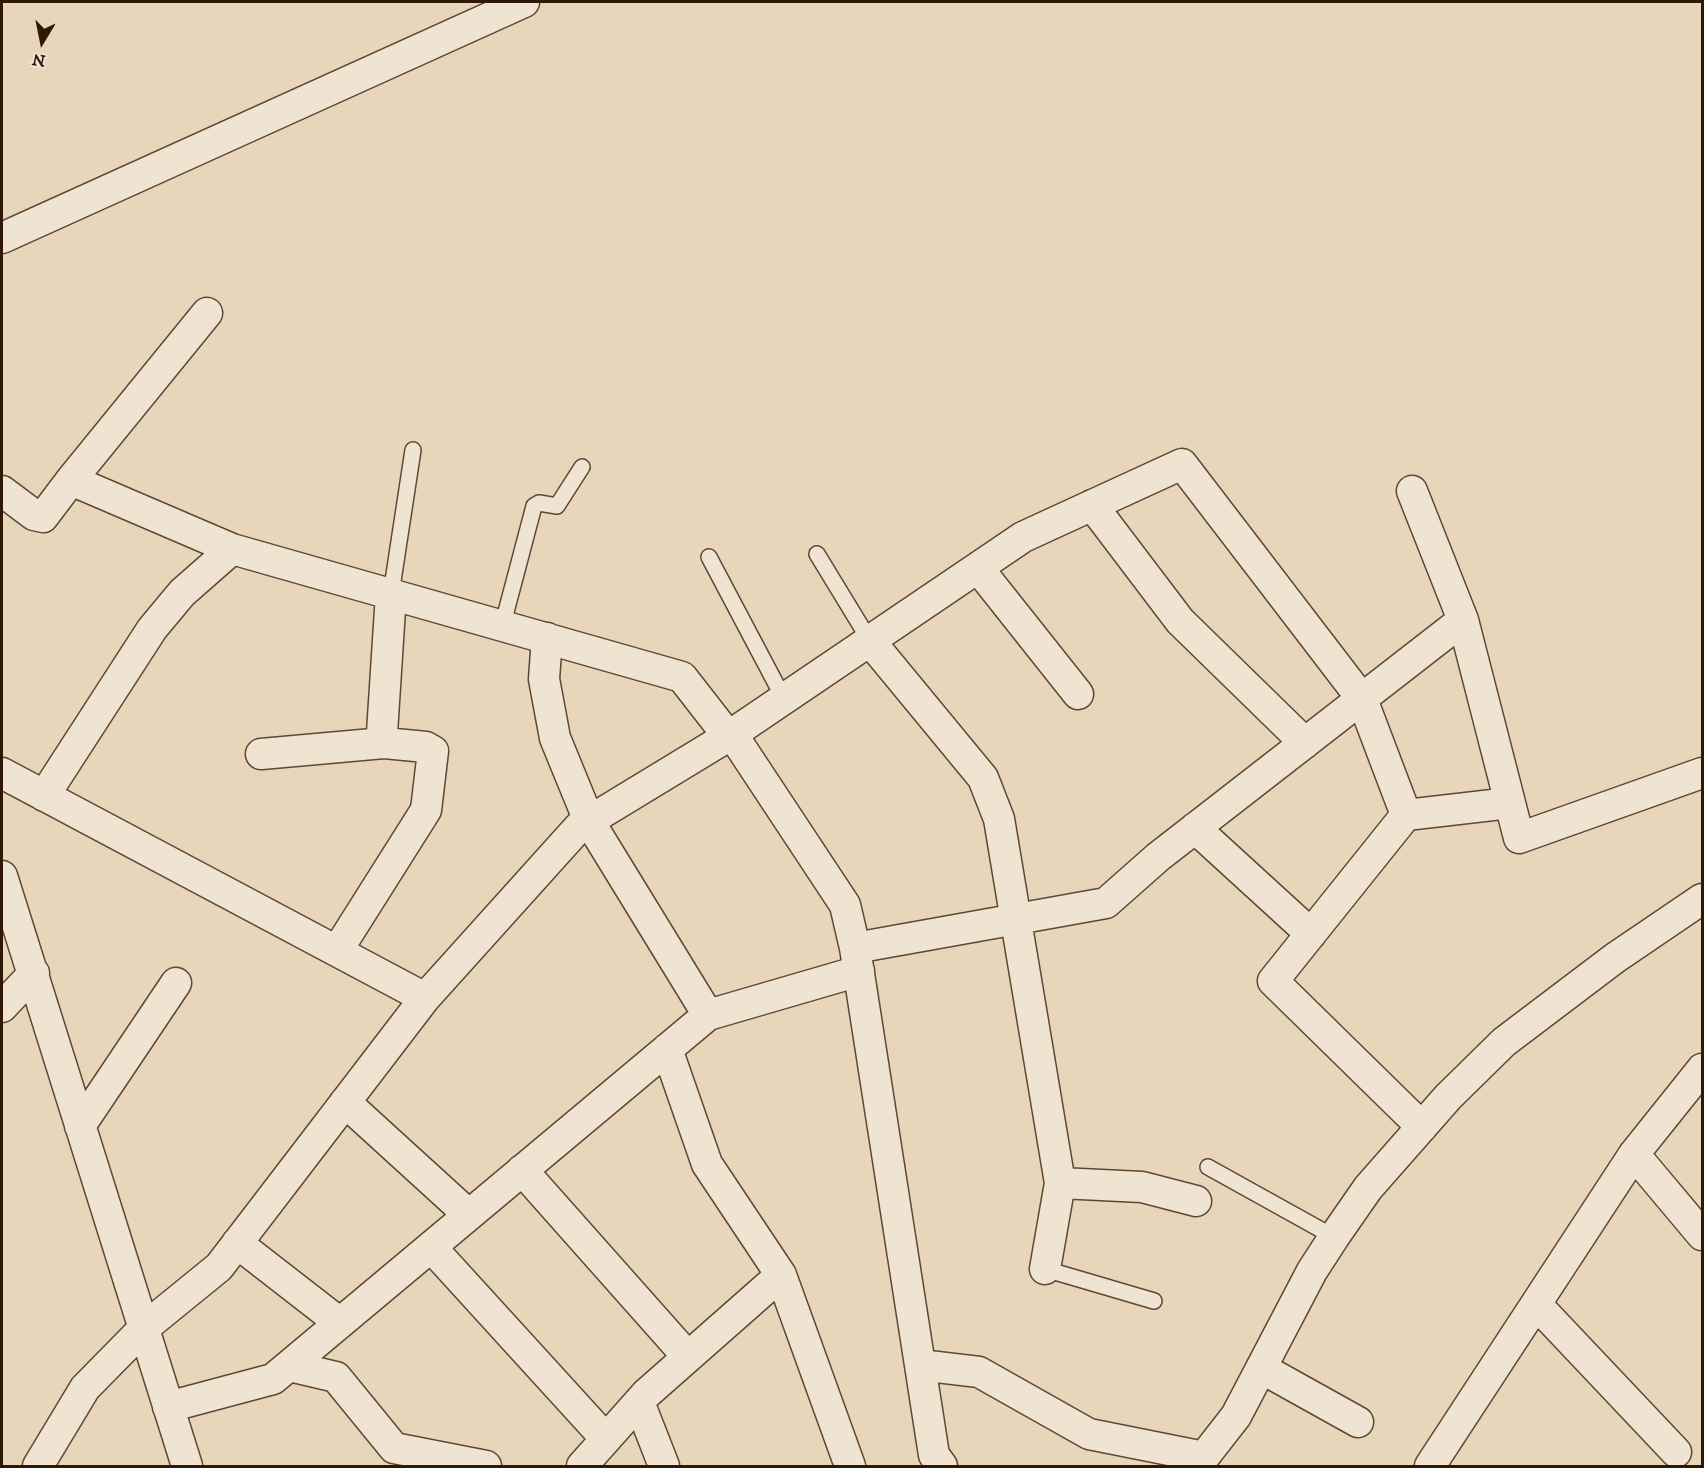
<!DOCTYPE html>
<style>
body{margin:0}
#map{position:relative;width:1704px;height:1468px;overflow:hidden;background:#e7d6ba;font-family:"IM FELL DW Pica",serif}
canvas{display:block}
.frame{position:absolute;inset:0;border:3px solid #311706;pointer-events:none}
.north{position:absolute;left:12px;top:12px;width:60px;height:60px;-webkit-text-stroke:4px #efe4d2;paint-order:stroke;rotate:190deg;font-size:16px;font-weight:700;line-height:24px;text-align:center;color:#311706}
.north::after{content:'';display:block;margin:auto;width:21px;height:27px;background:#311706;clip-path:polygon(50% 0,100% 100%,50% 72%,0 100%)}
</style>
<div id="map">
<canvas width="1704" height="1468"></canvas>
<div class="frame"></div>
<div class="north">N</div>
</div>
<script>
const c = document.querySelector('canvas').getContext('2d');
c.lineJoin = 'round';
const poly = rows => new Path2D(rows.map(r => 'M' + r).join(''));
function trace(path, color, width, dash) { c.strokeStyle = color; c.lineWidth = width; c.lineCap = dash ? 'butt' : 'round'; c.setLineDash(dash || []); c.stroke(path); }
const lane = poly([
 [817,554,870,641],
 [709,557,784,699],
 [391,594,413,450],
 [502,627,534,506,539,503,557,506,582,467],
 [1208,1167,1334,1237],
 [1045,1269,1154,1301]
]);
const street = poly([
 [2,238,524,2],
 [71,480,207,313],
 [2,491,34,515,43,517,71,480,232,549,682,677,728,736],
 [1412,491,1463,620,1519,838,1702,773],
 [1092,505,1180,621,1305,743],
 [978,568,1078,694],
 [547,638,544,679,555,738,589,821,708,1015],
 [870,641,983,778,999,819,1060,1183,1045,1269],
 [732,734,845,905,855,948,934,1455,942,1466],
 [261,754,384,743],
 [2,773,425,998,579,827,732,734,1023,537,1182,464,1362,699,1406,815,1273,981,1422,1127],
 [44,796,152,629,182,593,232,549],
 [1406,815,1510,803],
 [1195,828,1311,934],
 [2,876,187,1466],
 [855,948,1106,903,1158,857,1463,620],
 [337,951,426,810,433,751,426,747,384,743,382,733,391,594],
 [2,1007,34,973],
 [667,1049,707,1164,781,1275,850,1466],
 [345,1102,469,1215],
 [80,1126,176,983],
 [1634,1154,1702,1235],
 [522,1170,688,1357],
 [1060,1183,1142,1187,1196,1201],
 [237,1243,340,1323],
 [431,1247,606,1439],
 [1536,1304,1676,1452],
 [920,1365,979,1372,1089,1434,1204,1457],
 [289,1366,336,1377,394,1448,486,1466],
 [1261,1368,1358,1422],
 [639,1402,664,1466],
 [168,1407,273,1379,708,1015,859,971],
 [38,1466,85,1388,144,1328,219,1267,425,998],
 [582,1466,646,1394,781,1275],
 [1197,1466,1236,1416,1312,1271,1334,1237,1368,1188,1448,1097,1504,1042,1615,958,1702,899],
 [1430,1466,1634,1154,1702,1069]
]);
trace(lane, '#5e4733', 18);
trace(street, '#5e4733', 33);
trace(lane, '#efe4d2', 15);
trace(street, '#efe4d2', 30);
</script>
